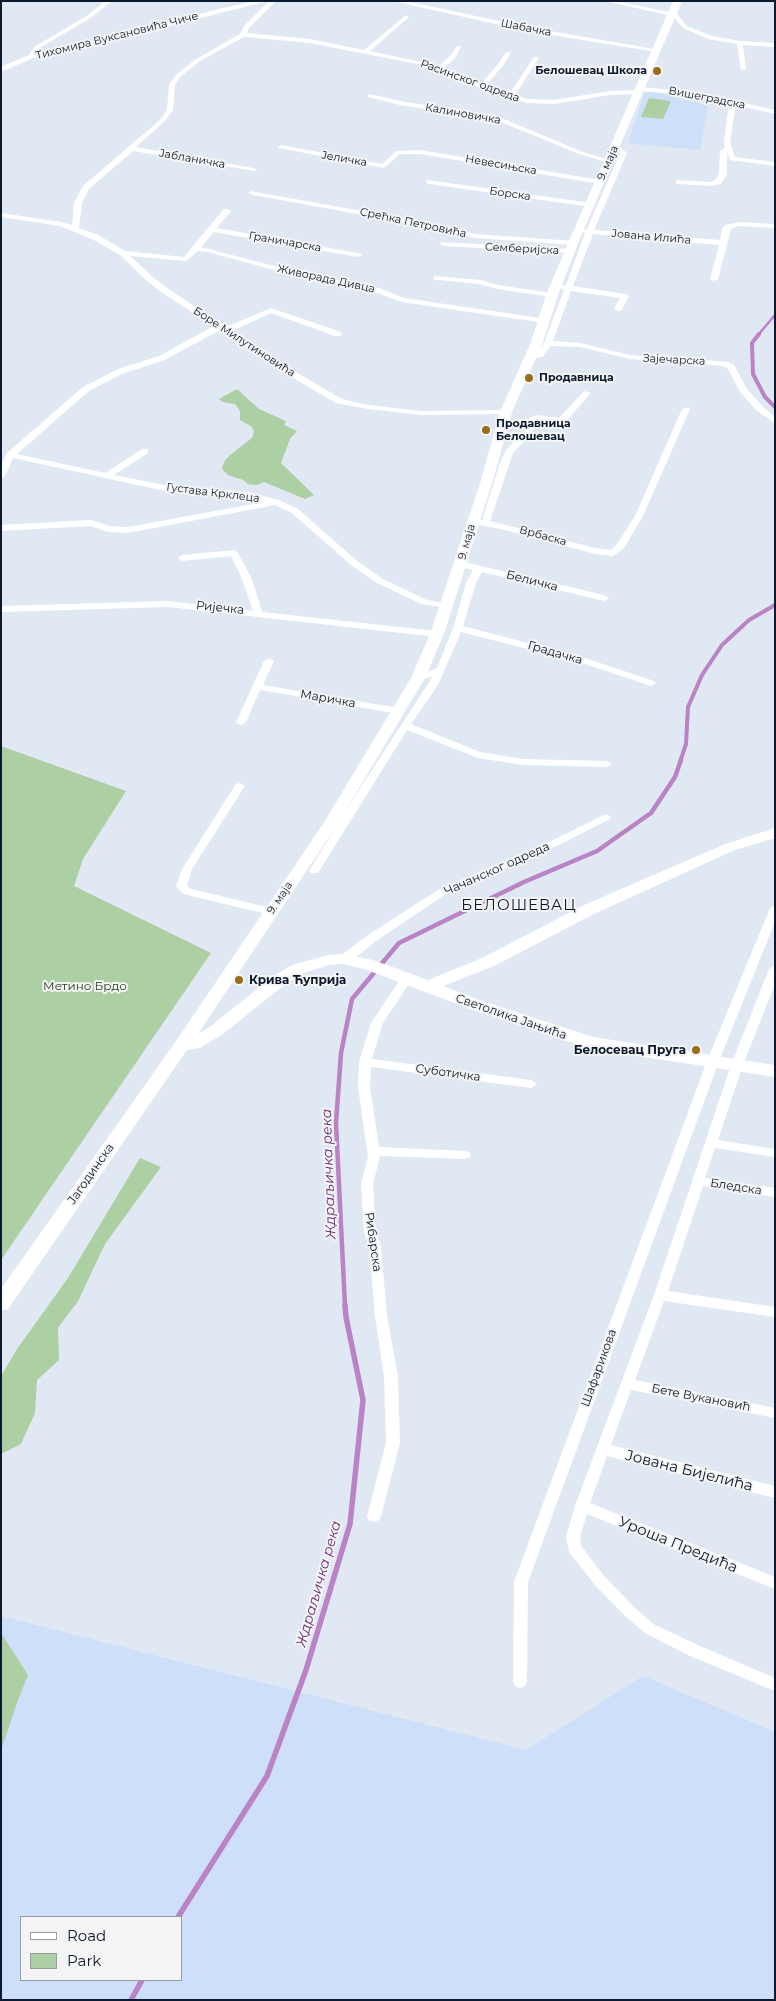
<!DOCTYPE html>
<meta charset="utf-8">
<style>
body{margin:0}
#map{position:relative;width:776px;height:2001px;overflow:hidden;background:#e0e8f4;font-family:Montserrat,sans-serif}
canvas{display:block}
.frame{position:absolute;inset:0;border:2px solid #0b192e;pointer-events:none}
.legend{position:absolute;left:20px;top:1916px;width:162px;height:65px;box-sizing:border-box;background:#f4f4f4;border:1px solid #979ca5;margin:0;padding:6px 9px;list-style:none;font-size:15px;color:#0b192e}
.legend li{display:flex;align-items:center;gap:10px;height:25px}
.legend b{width:25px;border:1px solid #979ca5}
</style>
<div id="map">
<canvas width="776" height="2001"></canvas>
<div class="frame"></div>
<ul class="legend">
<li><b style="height:6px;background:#fff"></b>Road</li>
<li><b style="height:14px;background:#adcfa4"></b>Park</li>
</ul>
</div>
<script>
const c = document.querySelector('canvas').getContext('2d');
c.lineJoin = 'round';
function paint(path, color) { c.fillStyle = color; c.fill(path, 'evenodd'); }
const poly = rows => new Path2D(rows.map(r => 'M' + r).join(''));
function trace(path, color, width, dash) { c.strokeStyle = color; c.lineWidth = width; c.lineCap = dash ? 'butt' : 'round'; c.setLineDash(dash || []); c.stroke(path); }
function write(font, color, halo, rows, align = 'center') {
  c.font = font + ' Montserrat,sans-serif'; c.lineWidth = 4; c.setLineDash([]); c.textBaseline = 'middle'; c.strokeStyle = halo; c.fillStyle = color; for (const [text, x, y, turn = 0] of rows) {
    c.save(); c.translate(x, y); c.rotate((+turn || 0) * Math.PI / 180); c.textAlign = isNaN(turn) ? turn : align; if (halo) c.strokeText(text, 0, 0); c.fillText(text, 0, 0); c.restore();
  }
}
paint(poly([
 [650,92,659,93,708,106,700,150,628,143,644,94],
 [1,1616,526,1750,643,1676,775,1732,775,2000,1,2000],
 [21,1917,181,1917,181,1980,21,1980]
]), '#cddff9');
paint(poly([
 [649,98,671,101,663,119,641,117],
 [237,389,259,409,286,421,284,425,297,431,290,439,281,463,314,495,305,499,264,482,256,485,248,484,243,480,228,475,222,469,224,462,230,455,252,438,254,432,252,427,240,420,240,411,235,404,223,402,219,399],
 [1,746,126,791,83,859,74,886,211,953,1,1260],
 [140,1158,161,1167,105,1244,78,1301,58,1328,59,1360,37,1380,35,1413,21,1444,1,1454,1,1376,17,1349,68,1278],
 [1,1633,28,1675,18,1700,1,1750]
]), '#adcfa4');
trace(poly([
 [758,335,775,315]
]), '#b983c6', 2.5);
trace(poly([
 [759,334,752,343,753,374,765,397,775,407],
 [680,762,686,744,688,707,702,675,722,645,749,620,775,605]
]), '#b983c6', 4);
trace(poly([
 [345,1306,336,1123,341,1053,352,999,399,943,524,882,597,851,651,813,675,777,681,760]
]), '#b983c6', 4.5);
trace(poly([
 [178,1917,267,1776,306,1670,350,1524,363,1400,346,1317,345,1305],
 [131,2000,142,1980]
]), '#b983c6', 5.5);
paint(poly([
 [105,1,112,1,92,17,38,49,36,53,66,48,219,9,255,1,268,1,66,52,33,58,1,72,1,67,29,55,34,47,88,15,105,1],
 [269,1,276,1,249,28,247,33,310,39,364,50,406,15,409,17,408,18,370,51,439,66,451,55,457,46,461,46,456,57,444,68,481,84,498,64,506,52,510,52,511,53,503,66,486,85,510,93,534,57,538,57,539,58,515,95,528,99,554,100,610,91,636,90,637,88,639,87,689,91,775,110,775,114,736,105,730,142,735,157,775,162,775,166,730,160,727,152,727,174,721,184,709,186,679,184,676,184,676,180,709,182,715,180,719,174,720,151,725,148,724,142,729,104,689,95,641,91,638,94,610,95,554,104,527,103,473,85,438,69,422,65,310,43,244,37,200,61,180,77,175,85,173,110,165,121,136,147,253,168,257,170,255,171,133,151,89,189,82,203,79,228,98,235,125,251,184,257,224,209,227,209,231,211,217,228,358,253,362,255,358,257,214,232,201,247,297,272,379,288,404,298,547,319,547,323,544,323,402,302,374,292,296,276,208,252,198,251,186,261,130,256,153,277,170,290,226,327,271,308,341,332,341,336,335,336,271,313,232,331,289,368,342,399,368,405,421,411,506,410,510,412,506,414,421,415,368,409,336,403,283,372,220,330,165,360,124,373,89,391,17,454,105,473,142,449,148,449,148,453,114,475,165,485,248,492,279,500,298,509,357,561,383,579,427,600,449,604,449,608,421,604,377,583,351,565,292,513,275,505,128,533,108,532,90,526,1,531,1,525,91,520,109,526,128,527,264,502,248,498,165,491,13,458,5,476,1,479,1,465,7,453,83,387,118,369,159,356,214,326,164,294,147,281,120,255,92,239,60,226,1,217,1,213,62,222,72,225,74,203,83,186,161,119,167,110,169,85,176,75,196,59,240,34,244,26,269,1],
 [393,1,406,1,527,27,660,50,657,52,527,31,393,1],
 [604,1,617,1,677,14,687,26,712,36,740,41,775,43,775,47,743,45,746,69,741,70,737,44,708,39,683,28,673,16,604,1],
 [370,94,400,101,499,117,583,152,612,161,609,163,579,154,496,120,400,105,368,97,368,95,370,94],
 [281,145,382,164,396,151,420,150,600,180,604,182,600,184,420,154,400,154,384,168,279,148,278,147,281,145],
 [614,145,618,145,627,153,594,230,720,240,722,229,725,225,739,222,775,224,775,228,739,226,731,229,718,279,714,281,710,279,719,245,593,234,573,286,625,294,629,296,621,311,618,311,614,309,620,298,571,291,553,341,580,343,630,355,728,362,734,365,747,389,763,407,775,417,775,423,757,411,740,392,728,369,723,366,630,359,580,347,550,346,543,357,530,359,526,357,537,353,544,343,564,290,558,287,566,285,585,233,580,231,587,229,620,153,614,147,614,145],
 [427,180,591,203,595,205,591,207,430,184,427,184,427,180],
 [250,191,435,224,475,234,574,241,578,243,574,245,475,238,435,228,253,195,249,193,250,191],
 [441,242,570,249,574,251,570,253,444,246,440,244,441,242],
 [434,276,481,280,498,285,552,293,556,295,552,297,497,289,480,284,437,280,434,280,434,276],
 [584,391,591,393,559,429,556,429,552,427,555,423,537,421,531,434,513,453,490,521,595,548,611,550,617,544,635,516,682,409,689,407,690,409,643,516,624,548,613,556,595,554,505,530,470,523,470,519,482,520,501,460,506,450,524,431,530,417,538,415,559,418,584,391],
 [234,550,238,553,252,579,262,612,437,631,442,634,437,637,168,607,1,612,1,606,168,601,253,611,242,579,231,556,182,561,178,558,182,555,234,550],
 [460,561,604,595,609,598,604,601,482,572,476,583,463,626,585,658,654,681,656,683,651,686,579,662,461,632,438,685,411,724,480,752,523,759,607,761,612,764,607,767,523,765,478,758,407,730,318,873,310,873,309,871,333,832,326,834,321,831,322,829,337,824,433,676,418,681,413,678,437,668,453,628,466,583,473,570,457,566,455,564,460,561],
 [269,658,274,661,263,685,399,708,404,711,399,714,260,690,246,722,241,725,238,724,236,722,264,661,269,658],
 [240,783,245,786,192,869,187,885,191,889,275,909,276,911,271,915,183,894,176,886,182,869,236,784,240,783],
 [606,814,611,817,610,819,561,844,446,894,376,941,358,956,342,963,336,959,368,935,438,890,553,840,606,814],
 [775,905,775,922,719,1061,528,1582,527,1681,525,1686,520,1688,515,1686,513,1681,514,1582,707,1061,770,908,775,905],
 [775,965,775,984,743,1065,718,1140,775,1149,775,1157,715,1148,705,1178,775,1188,775,1197,703,1186,668,1291,775,1307,775,1317,664,1301,635,1380,775,1408,775,1418,631,1390,611,1445,775,1486,775,1498,607,1456,590,1503,775,1577,775,1589,587,1514,580,1537,581,1546,605,1577,635,1608,655,1625,700,1646,775,1678,775,1691,690,1656,645,1633,625,1616,595,1585,569,1552,566,1537,575,1506,654,1295,731,1065,769,969,775,965],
 [407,974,413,978,383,1023,372,1059,531,1080,537,1084,531,1088,371,1067,370,1087,379,1147,465,1151,469,1152,471,1155,469,1158,465,1159,380,1156,373,1184,376,1232,381,1247,387,1316,398,1376,400,1443,381,1516,379,1520,374,1522,369,1520,367,1516,386,1443,384,1376,375,1316,369,1247,364,1232,361,1184,368,1157,358,1087,359,1062,371,1023,403,975,407,974]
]), '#fff');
paint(poly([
 [673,1,682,1,579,241,558,295,543,342,512,412,493,480,444,634,425,678,337,825,198,1034,211,1026,272,977,292,965,329,955,342,954,373,960,428,980,482,958,582,906,725,844,775,828,775,838,735,850,594,914,494,966,443,986,485,1002,593,1037,775,1065,775,1077,592,1049,473,1010,364,969,342,964,329,965,304,973,284,985,223,1034,200,1048,187,1050,8,1309,1,1311,1,1289,176,1041,323,824,411,678,430,634,481,480,500,412,531,342,546,295,569,241,673,1]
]), '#fff');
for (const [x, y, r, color] of [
 [657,71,5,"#986e1a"],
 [529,378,5,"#986e1a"],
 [486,430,5,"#986e1a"],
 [239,980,5,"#986e1a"],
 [696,1050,5,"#986e1a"]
]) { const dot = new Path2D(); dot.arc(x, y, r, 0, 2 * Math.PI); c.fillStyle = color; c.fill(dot); trace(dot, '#f4f4f4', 2); }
write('11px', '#0b192e', '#f4f4f4', [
 ["Шабачка",526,28,11],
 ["Тихомира Вуксановића Чиче",117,36,-14],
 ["Расинског одреда",470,81,20],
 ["Вишеградска",707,98,11],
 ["Калиновичка",463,114,10],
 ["Јабланичка",192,159,10],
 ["Јеличка",344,159,10],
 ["9. маја",608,163,-66],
 ["Невесињска",501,165,10],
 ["Борска",510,194,8],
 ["Срећка Петровића",413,223,12],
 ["Јована Илића",651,237,5],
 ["Граничарска",285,242,10],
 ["Семберијска",522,249,3],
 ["Живорада Дивца",326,279,12],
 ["Боре Милутиновића",244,342,33],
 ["Зајечарска",674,360,3],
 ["Густава Крклеца",213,493,7],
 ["Врбаска",543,536,15],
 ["9. маја",467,542,-74],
 ["9. маја",280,898,-56]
]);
write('bold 11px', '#0b192e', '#f4f4f4', [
 ["Белошевац Школа",647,71,"right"],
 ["Продавница",539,378],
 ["Продавница",496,424],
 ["Белошевац",496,437]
], 'left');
write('12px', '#0b192e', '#f4f4f4', [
 ["Беличка",532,581,14],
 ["Ријечка",220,608,6],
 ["Градачка",555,653,16],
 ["Маричка",328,699,10],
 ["Чачанског одреда",497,869,-24],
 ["Светолика Јањића",511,1017,19],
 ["Суботичка",448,1073,8],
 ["Јагодинска",91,1174,-55],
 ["Бледска",736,1187,9],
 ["Рибарска",373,1242,82],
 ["Шафарикова",599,1368,-70],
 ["Бете Вукановић",701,1398,11]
]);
write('bold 12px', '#0b192e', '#f4f4f4', [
 ["Крива Ћуприја",249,980],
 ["Белосевац Пруга",686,1050,"right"]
], 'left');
write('12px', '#1b3f10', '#f4f4f4', [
 ["Метино Брдо",85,986]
]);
write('italic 14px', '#6c2b7c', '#f4f4f4', [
 ["Ждраљичка река",329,1174,-92],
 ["Ждраљичка река",319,1584,-74]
]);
c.letterSpacing = '1px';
write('15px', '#0b192e', '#f4f4f4', [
 ["БЕЛОШЕВАЦ",519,906]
]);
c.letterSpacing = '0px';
write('15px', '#0b192e', '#f4f4f4', [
 ["Јована Бијелића",689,1471,14],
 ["Уроша Предића",678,1545,22]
]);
</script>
